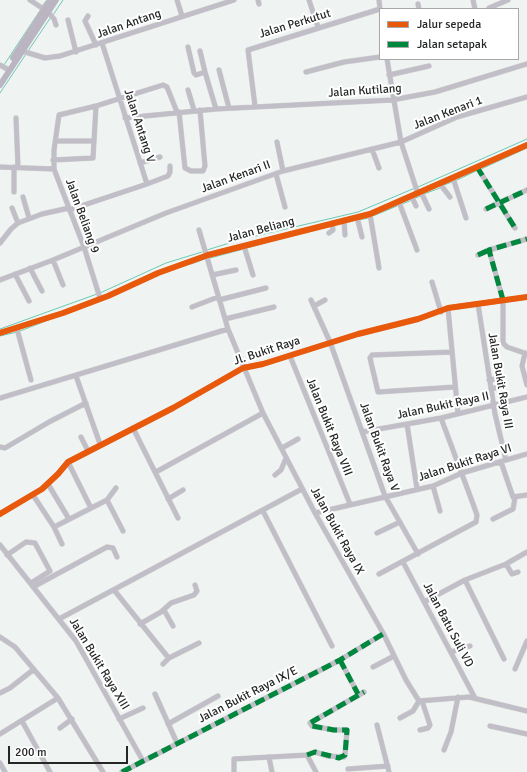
<!DOCTYPE html>
<style>
body{margin:0}
#map{position:relative;width:527px;height:772px;overflow:hidden;background:#eff4f2;font-family:Signika,sans-serif}
canvas{display:block}
.legend{position:absolute;left:379px;top:8px;width:140px;height:52px;box-sizing:border-box;background:#fff;border:1px solid #a7a9a8;margin:0;padding:5px 7px;list-style:none;font-size:12px;color:#242726}
.legend li{display:flex;align-items:center;gap:8px;height:20px}
.legend b{width:20px;border:1px solid #a7a9a8}
.scale{position:absolute;left:8px;top:746px;width:120px;height:18px;box-sizing:border-box;border:2px solid #242726;border-top:0;padding-left:5px;font-size:12px;line-height:14px;white-space:nowrap;color:#242726;-webkit-text-stroke:3px #fff;paint-order:stroke}
</style>
<div id="map">
<canvas width="527" height="772"></canvas>
<ul class="legend">
<li><b style="height:5px;background:#e8590c"></b>Jalur sepeda</li>
<li><b style="height:5px;background:#00873e"></b>Jalan setapak</li>
</ul>
<div class="scale">200 m</div>
</div>
<script>
const c = document.querySelector('canvas').getContext('2d');
c.lineJoin = 'round';
const poly = rows => new Path2D(rows.map(r => 'M' + r).join(''));
function trace(path, color, width, dash) { c.strokeStyle = color; c.lineWidth = width; c.lineCap = dash ? 'butt' : 'round'; c.setLineDash(dash || []); c.stroke(path); }
function write(font, color, halo, rows, align = 'center') {
  c.font = font + ' Signika,sans-serif'; c.lineWidth = 4; c.setLineDash([]); c.textBaseline = 'middle'; c.strokeStyle = halo; c.fillStyle = color; for (const [text, x, y, turn = 0] of rows) {
    c.save(); c.translate(x, y); c.rotate((+turn || 0) * Math.PI / 180); c.textAlign = isNaN(turn) ? turn : align; if (halo) c.strokeText(text, 0, 0); c.fillText(text, 0, 0); c.restore();
  }
}
trace(poly([
 [42,6,47,0],
 [53,15,63,0],
 [28,51,51,17],
 [4,65,41,9],
 [0,93,26,54],
 [481,169,527,148],
 [455,181,478,170],
 [444,185,452,182],
 [418,187,527,139],
 [424,194,440,188],
 [415,198,421,196],
 [402,204,412,200],
 [373,216,397,206],
 [359,220,368,218],
 [349,222,356,220],
 [247,248,269,242],
 [207,250,239,240,358,212,415,188],
 [210,258,244,249],
 [191,264,205,259],
 [100,293,166,263,202,252],
 [0,329,97,294],
 [20,331,56,317],
 [0,336,17,332]
]), '#6ac8b4', 1);
const minor = poly([
 [30,0,48,12,54,19,56,25],
 [177,0,182,16],
 [258,0,259,4],
 [309,0,318,27],
 [379,0,380,9],
 [473,0,475,9],
 [418,4,419,9],
 [489,8,508,0],
 [88,16,85,21,96,45],
 [68,20,76,52],
 [102,43,147,184,168,176,170,172,170,166],
 [188,47,194,73,196,75,205,72,216,109],
 [22,51,45,58,60,56,234,0],
 [200,51,205,72],
 [387,59,401,142,418,194],
 [0,65,7,69],
 [219,70,229,108],
 [306,72,344,62,380,57],
 [389,75,429,66],
 [188,90,194,110],
 [255,106,248,50,380,9],
 [179,112,185,168,191,171,203,171,205,166,200,110],
 [16,118,18,167],
 [125,118,216,109,392,100,435,92,527,64],
 [56,141,94,141],
 [277,142,283,171],
 [372,149,379,168],
 [53,160,93,158,96,106],
 [140,163,160,157],
 [0,167,54,169,84,247,100,298],
 [14,167,14,192],
 [477,167,515,228],
 [54,169,54,150,59,115,96,106,163,85,167,87,177,112],
 [276,174,285,207],
 [453,178,466,218],
 [440,184,450,197],
 [421,192,429,209],
 [23,197,29,218],
 [412,197,416,206],
 [399,202,417,250],
 [12,208,18,223],
 [486,209,527,190],
 [69,210,147,184],
 [370,214,379,268],
 [357,217,362,237],
 [344,220,345,235],
 [199,230,228,329,263,413,315,513,383,633,406,680,419,701],
 [329,233,333,230,332,223],
 [527,239,489,250,503,300,503,343,507,347,527,354],
 [0,243,11,229,18,223,42,214,69,208],
 [244,246,253,275],
 [478,255,489,250],
 [53,260,63,285],
 [30,268,42,291],
 [15,274,29,301],
 [212,275,236,270],
 [0,280,53,260,166,213,283,171,401,142,457,117,527,97],
 [432,282,441,312],
 [219,300,266,288],
 [311,300,330,342,385,496,418,554],
 [478,304,495,414,506,460],
 [314,306,325,300],
 [192,307,218,297],
 [448,308,458,414],
 [225,319,274,307],
 [17,329,31,380],
 [0,333,63,313,108,296,158,273,208,255,370,214,527,145],
 [452,352,372,355,370,358,378,392,455,387],
 [525,353,522,366,527,385],
 [290,356,350,504],
 [76,376,100,444],
 [489,380,495,379,500,383,499,387,491,389],
 [0,398,228,329],
 [407,424,417,489],
 [133,428,178,518],
 [362,432,441,418,527,397],
 [81,437,88,451],
 [0,447,5,448,49,422,86,403],
 [282,448,298,439],
 [68,462,91,508],
 [501,462,513,497,527,495],
 [156,472,263,413],
 [275,475,281,470,286,458],
 [48,484,69,519],
 [433,486,440,511],
 [33,495,54,527,107,500,116,488],
 [168,499,183,490],
 [107,500,123,531],
 [263,511,332,646],
 [315,513,433,486,462,473,527,454],
 [0,514,42,489,58,474,68,462,173,408,243,368,263,364,358,334,418,319,448,308,527,297],
 [493,519,513,509,515,498],
 [54,527,62,544],
 [377,533,400,522],
 [0,545,76,641,143,761],
 [7,555,26,542,35,543,50,571,31,583],
 [403,562,475,698],
 [506,564,512,574,518,572],
 [379,574,476,522,477,515,472,501,441,418],
 [465,580,504,659],
 [33,587,107,547,113,548,117,557],
 [114,590,167,656,169,658,163,664],
 [424,602,465,580,506,564,527,552],
 [164,610,173,626],
 [59,619,302,489],
 [140,624,161,612,171,603,194,595,197,591,195,585],
 [0,637,15,647,58,698,103,772],
 [451,652,470,646],
 [169,658,199,643],
 [340,660,358,694],
 [373,667,394,656],
 [515,669,527,641],
 [0,693,10,688,33,670],
 [155,694,177,743],
 [419,701,469,697,527,711],
 [400,718,413,711,419,701],
 [119,719,143,708],
 [22,721,50,772],
 [168,724,218,696],
 [377,725,389,772],
 [490,726,527,734],
 [60,728,72,719],
 [420,730,428,728,430,725,422,701],
 [0,734,58,698],
 [444,750,451,732,458,697],
 [307,755,316,772],
 [269,757,272,772],
 [0,763,5,772],
 [348,769,388,766],
 [122,772,340,660,383,634],
 [234,772,234,759,307,755,315,752,328,756,344,757,345,755,347,730,334,730,312,726,310,723,364,692]
]);
const major = poly([
 [13,58,50,0],
 [0,85,56,0]
]);
trace(minor, '#cbcecd', 5.5);
trace(major, '#cbcecd', 6);
trace(minor, '#c2bec8', 4.5);
trace(major, '#bab5c1', 5.5);
trace(poly([
 [477,167,515,228],
 [486,209,527,190],
 [478,255,489,250],
 [503,300,489,250,527,239],
 [340,660,358,694],
 [307,755,315,752,339,758,345,755,347,730,334,730,312,726,310,723,364,692],
 [122,772,340,660,383,634]
]), '#00873e', 5, [10, 5]);
trace(poly([
 [0,333,63,313,108,296,158,273,208,255,370,214,527,145],
 [0,514,42,489,58,474,68,462,173,408,243,368,263,364,358,334,418,319,448,308,527,297]
]), '#e8590c', 6);
write('12px', '#242726', '#fff', [
 ["Jalan Antang",129,24,-19],
 ["Jalan Perkutut",295,24,-17],
 ["Jalan Kutilang",365,91,-4],
 ["Jalan Kenari 1",448,113,-21],
 ["Jalan Antang V",139,126,72],
 ["Jalan Kenari II",236,177,-20],
 ["Jalan Beliang 9",82,216,70],
 ["Jalan Beliang",261,230,-15],
 ["Jl. Bukit Raya",267,351,-18],
 ["Jalan Bukit Raya III",500,381,80],
 ["Jalan Bukit Raya II",443,406,-12],
 ["Jalan Bukit Raya VIII",329,427,68],
 ["Jalan Bukit Raya V",379,447,70],
 ["Jalan Bukit Raya VI",465,463,-18],
 ["Jalan Bukit Raya IX",337,531,61],
 ["Jalan Batu Suli VD",448,625,62],
 ["Jalan Bukit Raya XIII",99,664,59],
 ["Jalan Bukit Raya IX/E",248,695,-27]
]);
</script>
